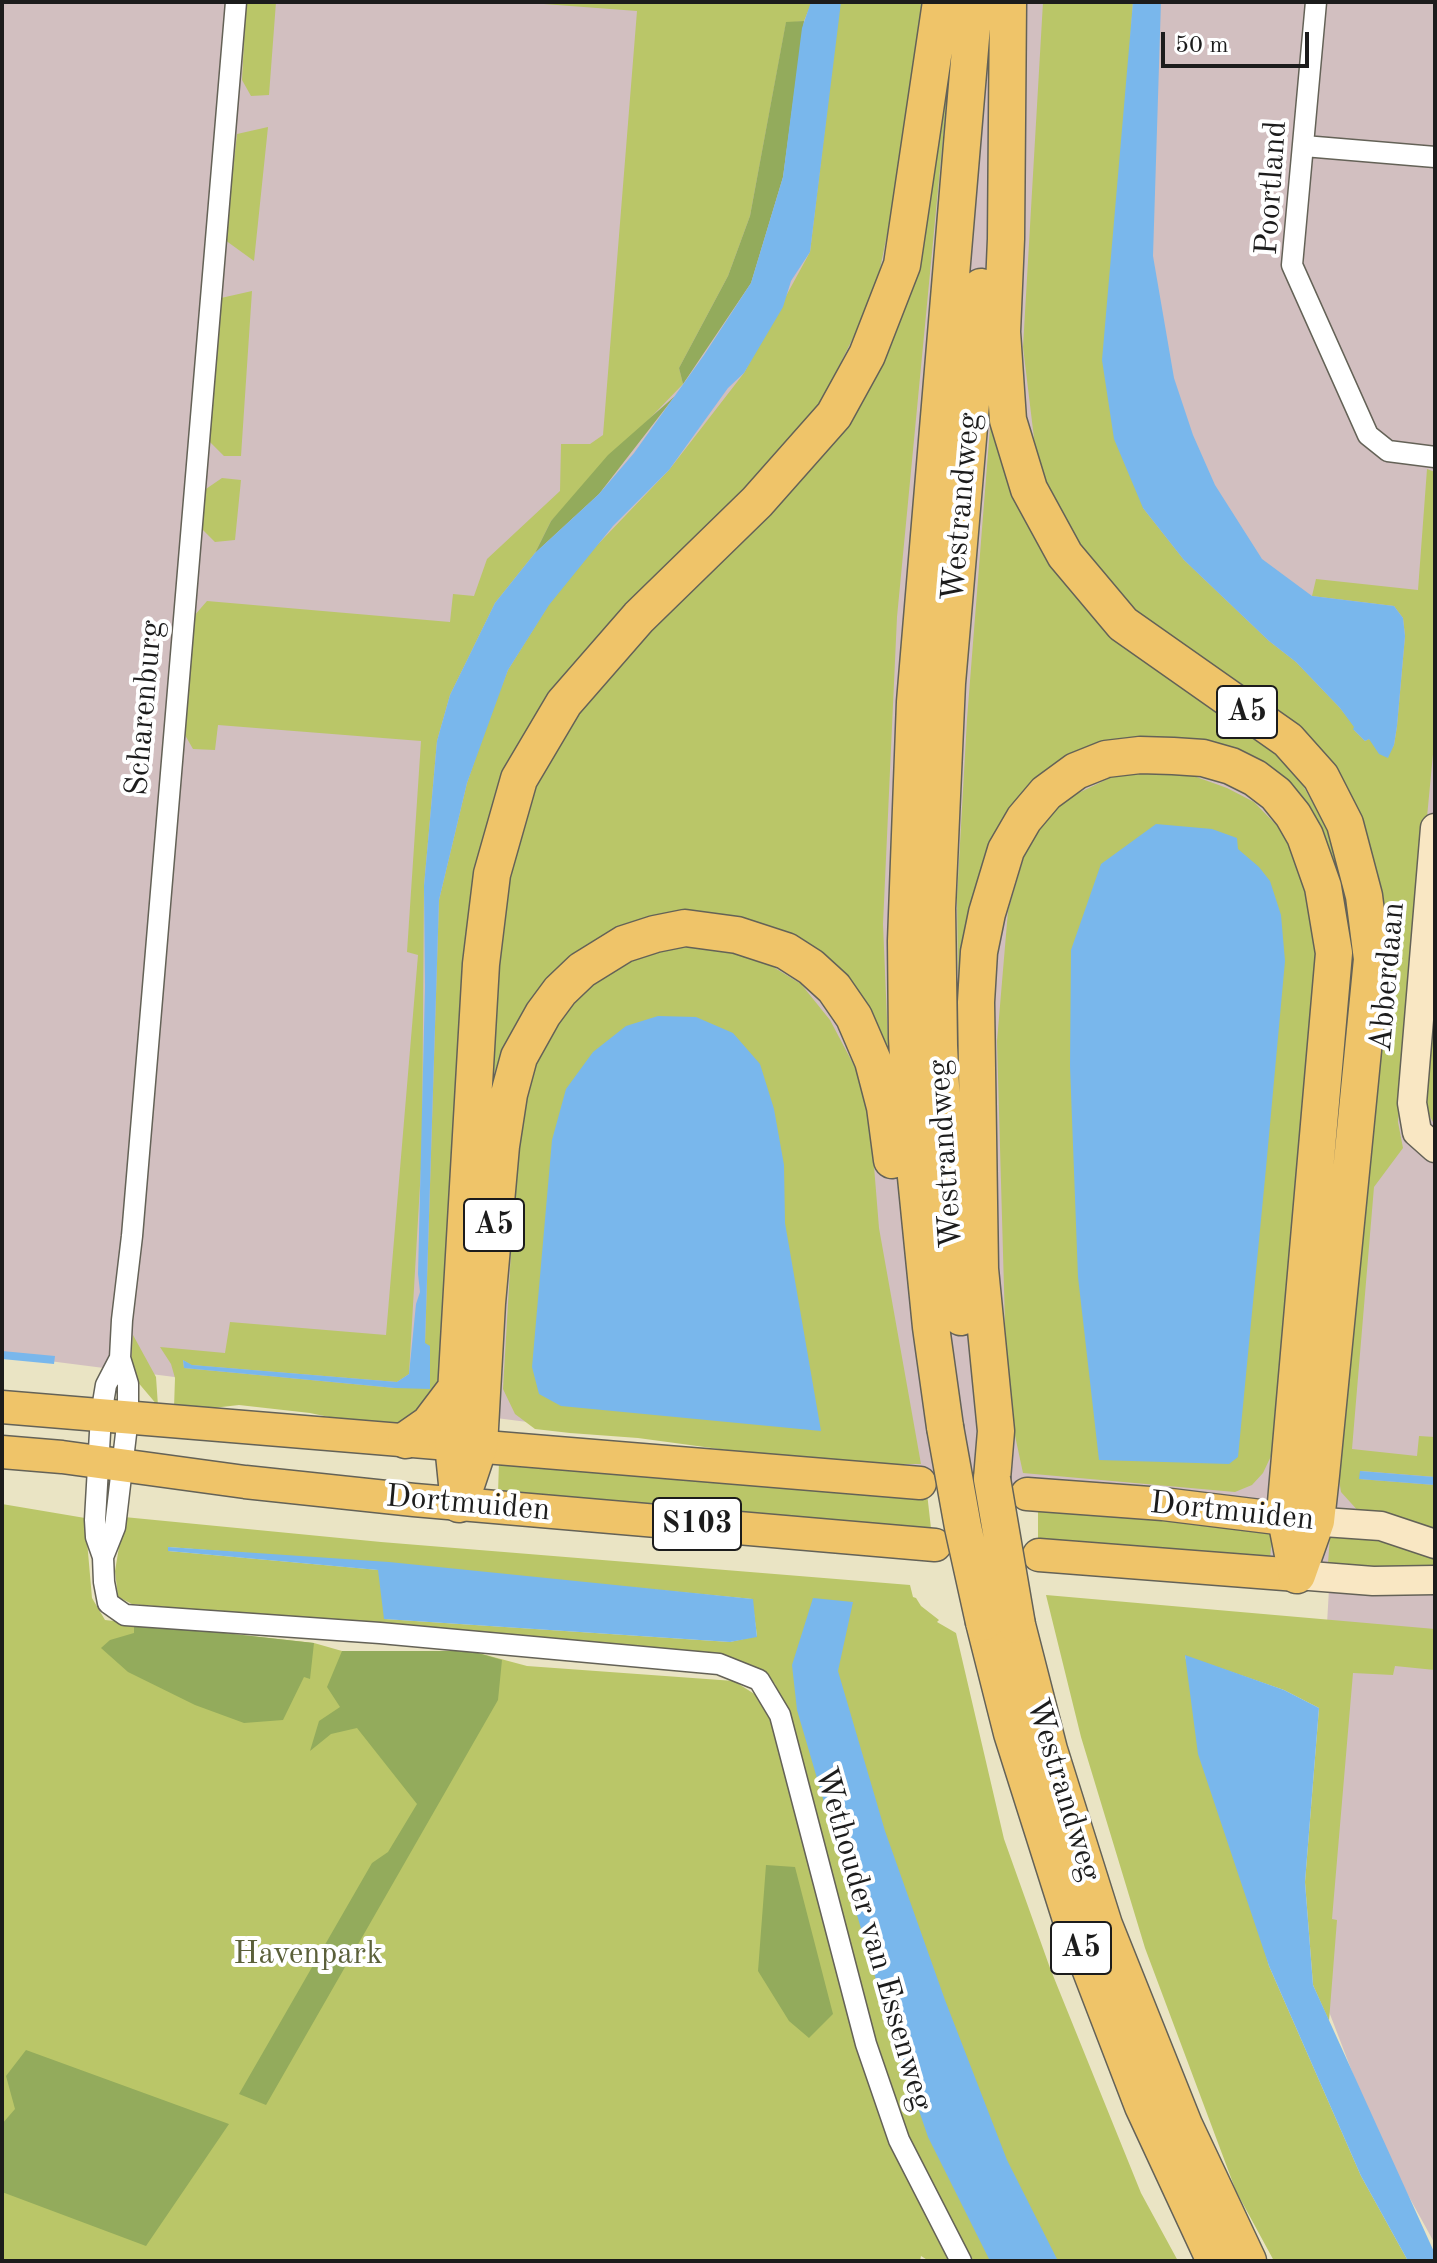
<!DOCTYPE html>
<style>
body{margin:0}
#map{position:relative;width:1437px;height:2263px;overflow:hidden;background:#eae4c4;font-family:"Old Standard TT",serif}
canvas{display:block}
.frame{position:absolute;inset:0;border:4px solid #1c1c1c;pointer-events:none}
.scale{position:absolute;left:1161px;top:32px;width:148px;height:36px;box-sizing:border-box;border:4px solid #1c1c1c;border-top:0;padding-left:10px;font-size:24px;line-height:28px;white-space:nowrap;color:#1c1c1c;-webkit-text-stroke:6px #fff;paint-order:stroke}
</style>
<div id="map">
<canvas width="1437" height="2263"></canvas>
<div class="frame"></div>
<div class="scale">50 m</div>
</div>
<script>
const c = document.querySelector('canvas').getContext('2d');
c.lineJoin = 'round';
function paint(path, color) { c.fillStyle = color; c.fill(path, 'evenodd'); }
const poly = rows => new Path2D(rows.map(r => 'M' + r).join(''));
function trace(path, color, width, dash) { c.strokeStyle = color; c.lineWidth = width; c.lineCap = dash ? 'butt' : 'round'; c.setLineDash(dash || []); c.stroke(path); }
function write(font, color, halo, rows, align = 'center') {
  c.font = font + ' "Old Standard TT",serif'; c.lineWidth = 8; c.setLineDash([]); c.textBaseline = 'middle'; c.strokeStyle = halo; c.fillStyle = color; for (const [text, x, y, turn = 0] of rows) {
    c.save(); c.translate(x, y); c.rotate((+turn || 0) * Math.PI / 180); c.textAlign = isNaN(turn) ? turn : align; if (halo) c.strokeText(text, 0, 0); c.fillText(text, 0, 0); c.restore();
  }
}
paint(poly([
 [2,2,1435,2,1435,2244,1392,2166,1361,2095,1318,1983,1312,1887,1329,1589,896,1469,2,1355]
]), '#d2bfc0');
paint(poly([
 [246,2,276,2,269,95,251,96,242,80],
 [517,2,811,4,804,21,786,23,750,216,728,276,679,368,683,384,551,521,535,553,495,603,450,695,437,741,424,886,422,1151,409,1374,397,1382,191,1365,183,1360,184,1368,395,1388,430,1388,425,1344,439,900,467,783,491,713,508,670,549,604,581,562,669,470,744,373,810,252,840,2,922,2,895,195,879,274,857,330,826,392,785,458,576,668,466,938,459,1024,439,1395,401,1426,367,1425,310,1413,239,1405,187,1411,174,1408,175,1378,171,1364,160,1347,225,1353,230,1322,386,1335,418,955,407,952,421,741,218,725,215,750,193,749,185,735,194,616,207,601,450,622,453,594,474,596,487,559,560,491,561,444,590,444,603,435,637,11],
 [956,2,897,617,883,924,890,1091,857,1001,702,921,531,1001,503,1049,494,1074,489,1102,504,855,554,733,851,403],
 [1043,2,1133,2,1124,126,1143,508,1184,560,1269,641,1296,662,1340,708,1355,727,1354,730,1365,741,1369,739,1387,757,1394,745,1397,726,1405,636,1403,618,1394,606,1312,596,1316,579,1418,590,1427,469,1435,472,1435,733,1398,1122,1403,1148,1374,1187,1352,1449,1417,1456,1419,1436,1435,1437,1435,1477,1361,1471,1360,1479,1435,1485,1435,1536,1360,1513,1341,1492,1337,1467,1364,831,1142,617,1083,553,1037,463,1023,347],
 [268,127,254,261,225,240,237,134],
 [252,291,241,456,224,456,209,441,221,298],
 [992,402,1034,525,1264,742,1300,780,1332,838,1349,878,1356,947,1311,1489,1340,974,1292,803,1110,748,991,847,964,1182,959,1055,957,897,967,719],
 [222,478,241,480,235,540,215,542,200,527,203,491],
 [1177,770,1227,788,1254,802,1285,834,1310,888,1319,944,1272,1454,1263,1473,1252,1485,1235,1492,1023,1473,1011,1417,1006,1359,997,1041,1008,911,1029,840,1062,801,1124,771],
 [679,947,722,948,762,960,801,984,830,1020,858,1073,871,1129,879,1228,921,1464,830,1464,638,1438,570,1433,535,1429,515,1414,503,1389,518,1132,532,1068,556,1021,603,976,641,956],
 [1435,969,1435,1117,1434,1124,1423,1103],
 [133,1335,156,1377,158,1406,136,1380,131,1362],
 [499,1461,927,1493,932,1537,498,1494],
 [1038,1502,1273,1525,1270,1559,1038,1540],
 [2,1504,85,1518,92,1598,105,1620,314,1643,342,1651,471,1651,527,1666,734,1681,756,1695,771,1717,861,2046,952,2261,929,2261,921,2256,920,2261,2,2261],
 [124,1517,381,1542,910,1585,913,1597,916,1598,921,1606,939,1620,937,1622,956,1633,1004,1839,1050,1968,1141,2193,1178,2261,967,2261,938,2202,896,2107,863,2001,792,1737,775,1684,754,1666,725,1656,132,1604,118,1597,115,1571],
 [168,1547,379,1563,752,1599,757,1636,730,1642,385,1619,379,1570,168,1551],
 [1338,1531,1435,1551,1435,1572,1328,1564,1330,1535],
 [1046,1595,1435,1629,1435,1670,1395,1666,1393,1675,1353,1673,1332,1919,1337,1920,1329,2021,1313,1985,1305,1882,1319,1708,1284,1690,1185,1656,1269,1966,1361,2176,1408,2261,1274,2261,1236,2191,1145,1948,1081,1737]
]), '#bac668');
paint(poly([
 [804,21,783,177,751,283,683,384,679,368,728,276,750,216,786,22],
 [675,396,599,494,535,553,551,521,608,455],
 [134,1623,314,1643,310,1679,304,1677,283,1720,244,1723,195,1705,128,1672,101,1648,110,1640,134,1633],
 [342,1651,471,1651,502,1660,498,1700,266,2105,239,2094,372,1863,388,1852,417,1804,357,1728,331,1734,310,1751,319,1721,340,1707,327,1687],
 [766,1865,795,1867,833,2014,809,2038,789,2021,758,1971],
 [26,2050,229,2124,146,2246,2,2192,2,2124,15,2109,6,2076]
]), '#93ab5c');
paint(poly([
 [811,2,841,2,810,252,791,281,783,307,744,373,728,388,669,470,613,526,549,605,508,670,467,783,439,900,425,1343,430,1346,430,1389,395,1388,184,1368,183,1360,192,1365,397,1382,409,1374,416,1304,420,1292,418,1274,425,987,424,886,437,741,450,695,495,603,535,553,599,494,634,453,704,355,751,283,783,177,802,28],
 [1133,2,1161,2,1153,256,1174,378,1193,435,1215,485,1262,559,1312,596,1394,606,1403,618,1405,636,1397,726,1394,745,1388,758,1379,754,1369,739,1365,741,1353,729,1354,727,1340,708,1296,662,1269,641,1184,560,1143,508,1114,439,1102,360],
 [1156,824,1212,829,1237,838,1238,849,1259,867,1270,881,1281,915,1285,961,1266,1168,1238,1457,1229,1464,1099,1460,1078,1277,1070,1066,1071,950,1101,864],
 [658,1016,696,1017,733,1033,760,1064,774,1109,784,1165,785,1223,821,1431,561,1406,539,1394,532,1367,552,1140,566,1089,593,1052,626,1026],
 [2,1351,55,1356,54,1364,2,1359],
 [1360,1471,1435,1477,1435,1485,1359,1479],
 [168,1547,389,1562,753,1599,757,1637,730,1642,384,1619,378,1570,168,1551],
 [813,1598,853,1602,838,1671,885,1831,945,2000,1007,2160,1058,2261,990,2261,928,2137,886,2014,797,1710,792,1665],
 [1185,1655,1284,1690,1319,1708,1305,1882,1313,1985,1435,2254,1435,2261,1408,2261,1361,2176,1269,1966,1198,1754]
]), '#79b7ec');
const minor = poly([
 [1316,2,1292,265,1368,435,1388,451,1435,457],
 [1304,146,1435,157],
 [120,1358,106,1385,101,1415,95,1520,96,1537,103,1557,104,1582,108,1603,125,1615,380,1633,719,1664,759,1680,780,1715,866,2044,899,2140,961,2261],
 [103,1557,115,1527,128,1417,128,1384,120,1358,122,1320,132,1236,236,2]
]);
const secondary = poly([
 [1435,828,1412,1103,1417,1132,1435,1148],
 [1295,1520,1381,1526,1435,1544],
 [1297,1575,1373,1581,1435,1580]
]);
const primary = poly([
 [2,1407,920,1483],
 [2,1452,62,1457,245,1482,414,1500,935,1545],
 [1027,1494,1163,1504,1285,1519],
 [1039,1555,1297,1575]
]);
const motorway = poly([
 [1008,2,1006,239,1002,332,1008,420,1029,489,1065,555,1123,624,1288,740,1321,777,1345,824,1364,896,1372,959,1321,1475,1316,1521,1297,1575],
 [961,1317,944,1146,939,1046,937,908,947,683,981,287],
 [945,1427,931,1327,913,1147,907,1038,906,941,915,702,974,2],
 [406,1440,429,1424,457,1387],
 [992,1479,996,1431,980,1269,976,1002,979,952,987,913,1006,850,1024,819,1046,793,1076,771,1106,759,1140,755,1173,756,1203,758,1231,766,1255,778,1276,794,1293,815,1305,836,1323,887,1334,953,1285,1514,1297,1575],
 [463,1494,479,1446,487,1303,501,1146,509,1094,519,1057,543,1014,560,991,582,970,624,944,655,934,685,928,737,935,786,951,811,967,834,988,854,1017,873,1061,885,1107,892,1160],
 [459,1504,453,1444,481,964,492,874,519,779,564,703,639,617,757,502,834,415,867,355,902,265,941,2],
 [984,1622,1012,1733,1070,1916,1143,2106,1215,2261],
 [1017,1625,1049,1750,1104,1925,1184,2125,1248,2261]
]);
trace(minor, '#646257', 23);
trace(secondary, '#646257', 31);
trace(primary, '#646257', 35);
trace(motorway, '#646257', 39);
trace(minor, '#fff', 20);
trace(secondary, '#f9e7c3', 28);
trace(primary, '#efc469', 32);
trace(motorway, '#efc469', 36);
const motorwayBridge = poly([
 [945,1427,963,1527,984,1622],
 [992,1479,1017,1625]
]);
trace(motorwayBridge, '#646257', 39, []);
trace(motorwayBridge, '#efc469', 36);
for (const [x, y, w] of [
 [1247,712,60],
 [494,1225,60],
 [697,1524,88],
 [1081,1948,60]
]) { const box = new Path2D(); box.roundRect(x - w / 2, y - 26, w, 52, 6); c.fillStyle = '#fff'; c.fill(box); trace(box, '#1c1c1c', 2); }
write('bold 30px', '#1c1c1c', null, [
 ["A5",1247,712],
 ["A5",494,1225],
 ["S103",697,1524],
 ["A5",1081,1948]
]);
write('32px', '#1c1c1c', '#fff', [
 ["Poortland",1272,188,-86],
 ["Westrandweg",962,507,-85],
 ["Scharenburg",145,708,-85],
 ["Abberdaan",1388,977,-85],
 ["Westrandweg",946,1154,-94],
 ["Dortmuiden",468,1504,5],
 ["Dortmuiden",1232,1512,6],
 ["Westrandweg",1063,1790,73],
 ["Wethouder van Essenweg",873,1939,74]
]);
write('32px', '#5b603a', '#fff', [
 ["Havenpark",308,1955]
]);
</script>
